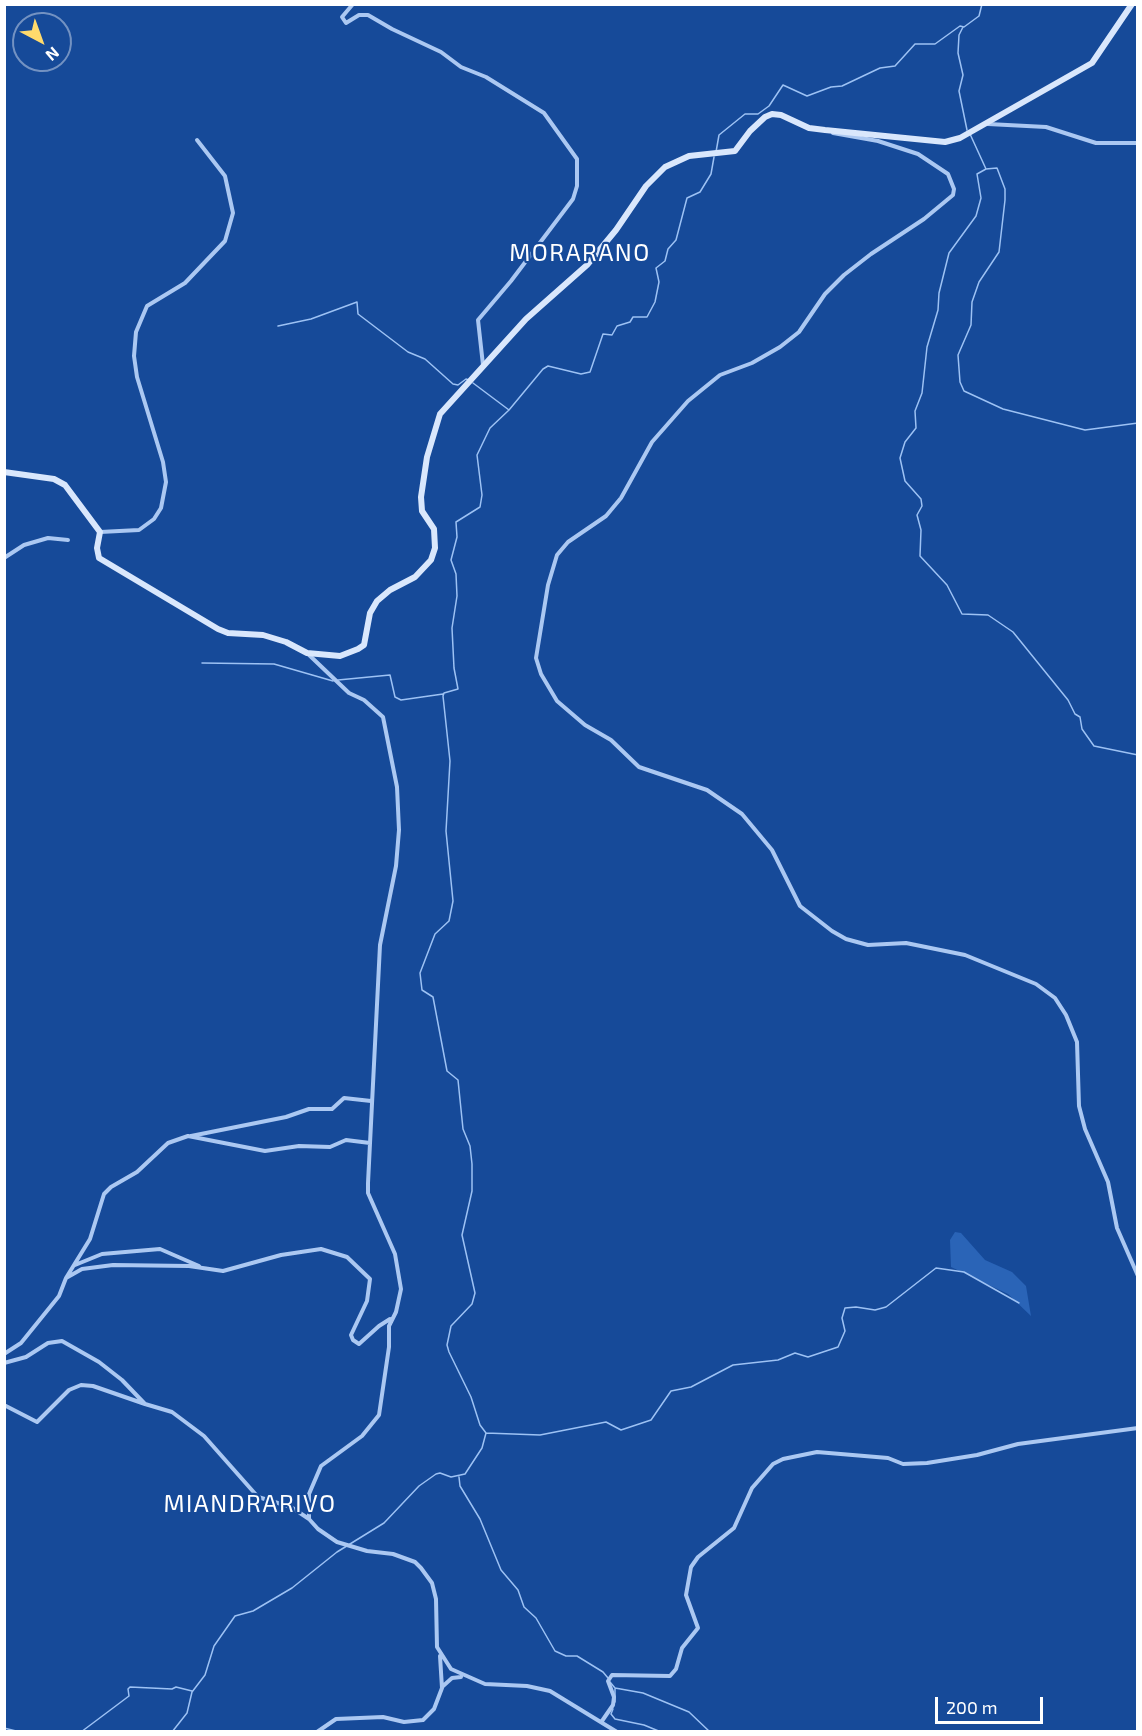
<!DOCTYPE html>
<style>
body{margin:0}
#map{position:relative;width:1142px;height:1736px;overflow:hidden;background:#164a99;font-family:"Exo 2",sans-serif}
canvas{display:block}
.frame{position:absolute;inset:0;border:6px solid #fff;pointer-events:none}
.north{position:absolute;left:12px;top:12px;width:60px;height:60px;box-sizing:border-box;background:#164a99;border:2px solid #7392c2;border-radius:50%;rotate:139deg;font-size:16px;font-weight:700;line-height:24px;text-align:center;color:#fff}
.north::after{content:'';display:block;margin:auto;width:21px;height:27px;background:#ffda6c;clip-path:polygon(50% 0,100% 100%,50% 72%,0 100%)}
.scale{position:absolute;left:935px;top:1697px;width:108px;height:27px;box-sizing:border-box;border:3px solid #fff;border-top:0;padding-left:8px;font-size:18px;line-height:21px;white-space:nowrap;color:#fff;-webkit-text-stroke:4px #164a99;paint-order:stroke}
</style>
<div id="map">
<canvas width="1142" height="1736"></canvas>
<div class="frame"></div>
<div class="north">N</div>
<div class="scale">200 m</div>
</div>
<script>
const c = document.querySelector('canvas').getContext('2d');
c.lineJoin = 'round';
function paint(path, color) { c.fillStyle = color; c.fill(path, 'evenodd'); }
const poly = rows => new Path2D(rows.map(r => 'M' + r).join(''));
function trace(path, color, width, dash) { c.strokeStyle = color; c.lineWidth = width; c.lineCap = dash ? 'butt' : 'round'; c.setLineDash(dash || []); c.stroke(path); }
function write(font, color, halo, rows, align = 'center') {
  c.font = font + ' "Exo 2",sans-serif'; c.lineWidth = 4.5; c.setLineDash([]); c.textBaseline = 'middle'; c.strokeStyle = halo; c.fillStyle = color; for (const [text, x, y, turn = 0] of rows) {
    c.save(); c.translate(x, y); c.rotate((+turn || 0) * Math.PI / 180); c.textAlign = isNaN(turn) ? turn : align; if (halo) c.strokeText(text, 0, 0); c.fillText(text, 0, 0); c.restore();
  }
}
paint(poly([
 [955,1232,961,1233,985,1260,1012,1272,1026,1286,1031,1316,1008,1294,951,1267,950,1240]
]), '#2a64b7');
trace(poly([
 [963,27,959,35,958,53,963,75,959,91,967,130],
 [970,134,986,169,977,174,981,198,976,216,949,253,939,293,938,310,927,347,922,393,915,411,916,428,905,442,900,458,905,481,921,499,922,506,917,515,921,530,920,556,947,585,962,614,988,615,1013,632,1068,700,1075,714,1080,717,1082,729,1094,746,1138,755],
 [716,152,719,135,745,114,758,114,769,106,783,85,807,96,831,87,842,86,880,68,895,66,915,44,935,44,960,26,964,27,979,16,982,4],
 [714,157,711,174,700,192,687,198,676,240,668,249,665,261,656,268,659,282,655,302,647,317,633,317,630,322,617,326,612,335,603,334,590,372,581,374,548,366,543,369,509,410,490,428,477,455,482,495,480,507,456,522,457,537,451,560,456,574,457,596,452,628,454,668,458,689,444,693,443,696,450,761,446,831,453,901,449,921,435,934,420,973,422,990,433,997,447,1071,458,1080,463,1129,470,1146,472,1164,472,1191,462,1235,475,1293,472,1304,451,1326,447,1345,449,1352,471,1397,480,1425,486,1433,540,1435,606,1422,621,1430,651,1420,671,1391,691,1387,733,1365,778,1360,795,1353,808,1357,838,1347,845,1331,842,1318,845,1308,856,1307,875,1310,886,1307,936,1268,964,1272,1019,1303],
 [986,169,997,168,1005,189,1005,200,999,252,979,282,972,302,971,325,958,355,960,382,964,391,1003,409,1085,430,1138,423],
 [278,326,311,319,357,302,358,314,408,352,425,359,453,384,458,385,466,379,469,380],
 [473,383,509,410],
 [202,663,274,664,333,681],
 [338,680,390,675,395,697,401,700,443,694],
 [459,1477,460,1486,480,1519,501,1570,518,1590,524,1607,536,1618,555,1651,566,1656,577,1656,603,1672,608,1678],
 [610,1682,615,1688,643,1693,689,1712,710,1732],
 [615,1689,615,1702],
 [613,1709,611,1714,615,1719,644,1725,661,1732],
 [4,1728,20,1732],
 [81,1732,129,1696,128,1689,130,1687,172,1689,176,1687,192,1691],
 [172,1732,187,1713,192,1692,205,1675,214,1646,235,1616,253,1611,292,1588,337,1552,384,1523,419,1486,436,1474,440,1473,451,1477,465,1474,482,1448,486,1433]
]), '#9dc2f4', 1.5);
trace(poly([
 [353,4,342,17,346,23,359,15,368,15,392,29,441,52,461,67,486,77,544,113,577,159,577,186,573,199,511,281,478,320,483,365],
 [988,124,1046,127,1096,143,1138,143],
 [833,133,878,141,918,154,948,174,954,189,953,195,924,219,871,254,844,275,825,294,799,332,780,347,752,363,720,375,688,401,652,442,621,498,606,516,568,542,557,555,548,585,536,658,541,674,557,701,585,725,611,740,639,767,707,790,742,814,772,850,800,906,832,931,846,939,868,945,906,943,965,955,1036,984,1055,998,1066,1015,1077,1042,1079,1106,1085,1129,1108,1182,1117,1228,1138,1276],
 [100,532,139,530,154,519,161,508,166,482,163,462,137,377,134,356,136,332,147,306,185,283,225,241,233,213,225,176,197,140],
 [4,558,24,545,48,538,68,540],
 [307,653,349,693,364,700,383,717,397,787,399,830,396,866,380,945,368,1183,368,1193,395,1254,401,1289,396,1312,389,1326,389,1347,379,1415,362,1436,321,1466,309,1494,309,1519,318,1529,337,1542,367,1551,393,1554,415,1562,421,1568,432,1583,436,1599,437,1647,451,1669,485,1684,527,1686,550,1691,617,1732],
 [191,1136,286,1117,309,1109,332,1109,344,1098,371,1101],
 [75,1265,102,1254,160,1249,199,1266],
 [66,1278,82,1269,113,1265,189,1266,223,1271,281,1255,321,1249,347,1257,370,1279,367,1301,351,1335,353,1340,359,1344,379,1326,390,1319],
 [4,1354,21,1343,59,1296,66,1278,90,1239,104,1194,111,1187,137,1172,168,1143,188,1136,265,1151,299,1146,330,1147,346,1140,370,1143],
 [4,1363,26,1357,48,1343,62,1341,99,1362,122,1380,145,1404,172,1412,204,1436,258,1497,291,1507,309,1519],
 [4,1405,37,1422,69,1390,81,1385,93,1386,145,1404],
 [442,1687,452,1678,461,1677],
 [602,1721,613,1705,614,1697,608,1681,612,1675,670,1676,676,1669,682,1648,698,1628,686,1595,691,1567,698,1557,734,1528,752,1488,773,1464,783,1459,817,1452,888,1458,903,1464,927,1463,977,1455,1018,1444,1138,1428],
 [317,1732,336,1719,383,1717,404,1722,423,1720,434,1709,442,1688,440,1656]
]), '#abc8f2', 4);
trace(poly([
 [4,472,54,479,65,485,100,532,97,548,99,558,218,629,228,633,263,635,286,642,307,653,340,656,358,649,364,645,370,613,377,601,390,590,415,577,431,560,435,548,434,529,422,511,421,497,427,457,440,414,526,319,587,265,616,230,646,186,665,167,689,156,735,151,750,131,765,117,772,114,781,115,809,128,825,130,945,142,960,138,1092,63,1132,4]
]), '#d9e7fc', 6);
c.letterSpacing = '1.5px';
write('24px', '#fff', '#164a99', [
 ["MORARANO",580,253],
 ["MIANDRARIVO",250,1504]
]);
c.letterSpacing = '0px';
</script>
